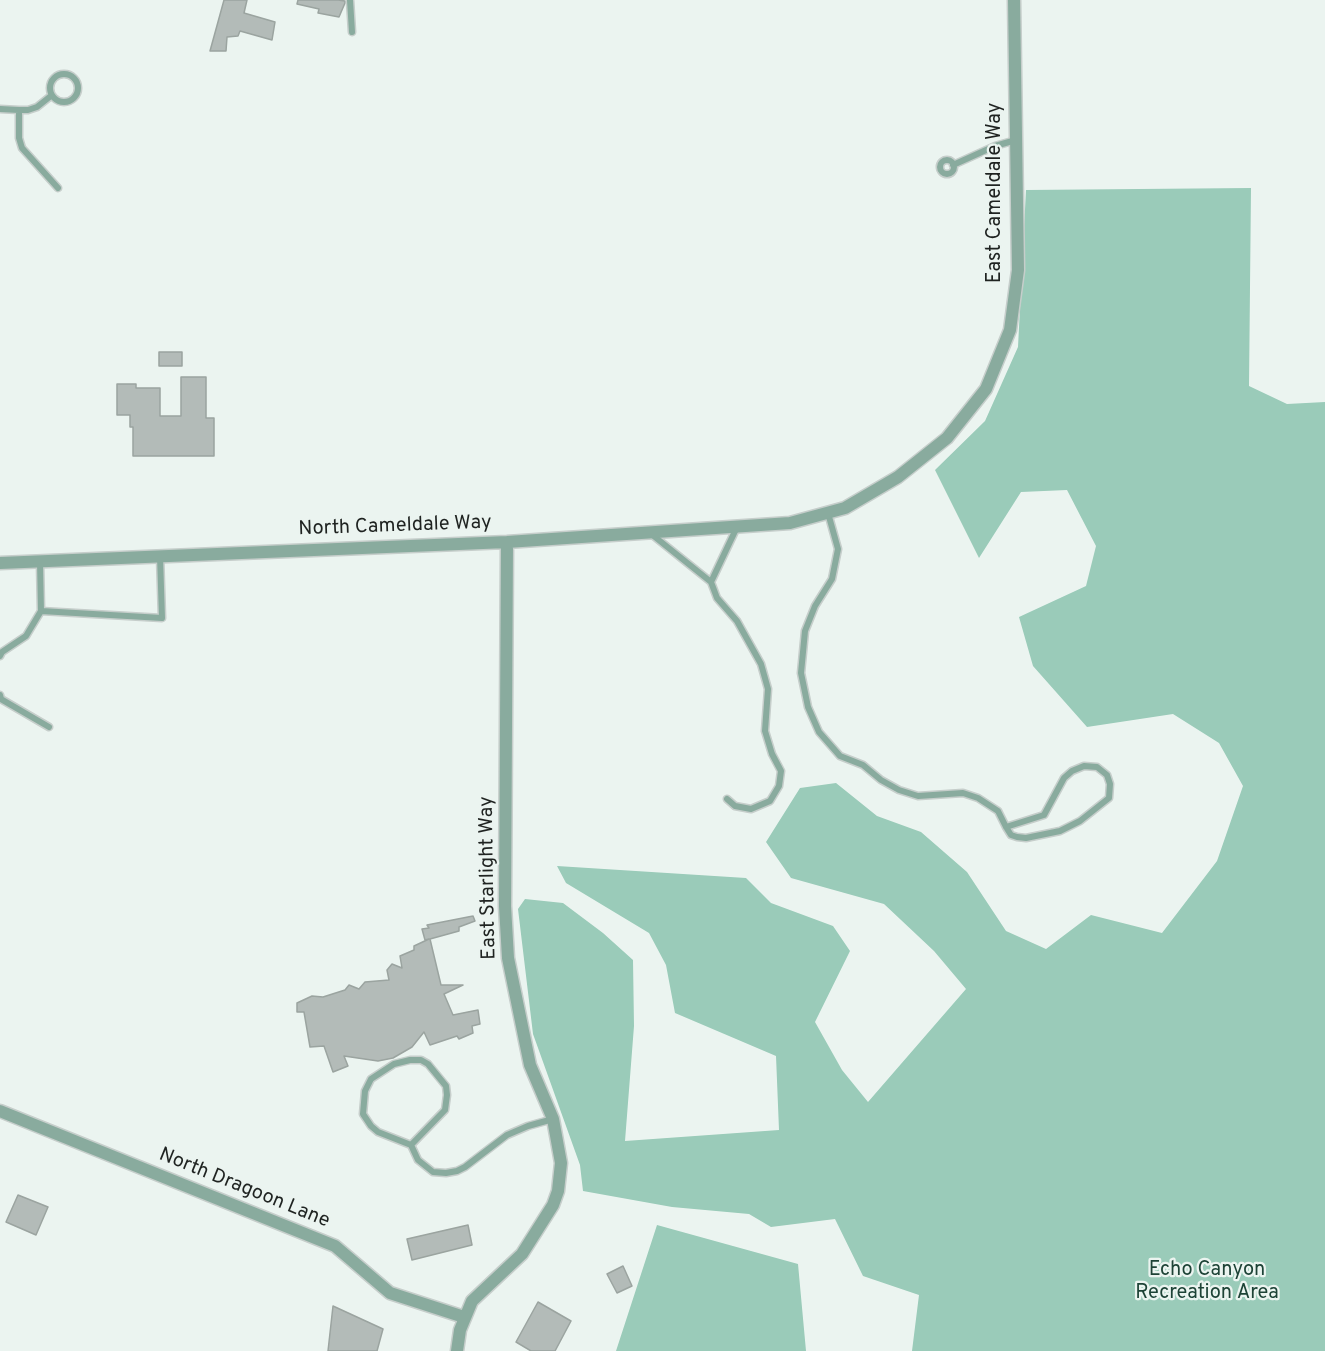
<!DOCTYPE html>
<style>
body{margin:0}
canvas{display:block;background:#ebf4f0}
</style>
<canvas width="1325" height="1351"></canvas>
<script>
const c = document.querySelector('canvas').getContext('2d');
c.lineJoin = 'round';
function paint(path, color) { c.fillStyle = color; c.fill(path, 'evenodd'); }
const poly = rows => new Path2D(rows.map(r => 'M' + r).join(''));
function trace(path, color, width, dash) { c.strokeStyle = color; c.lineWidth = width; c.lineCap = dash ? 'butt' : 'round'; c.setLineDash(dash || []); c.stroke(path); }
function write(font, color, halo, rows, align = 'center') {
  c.font = font + ' Overpass,sans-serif'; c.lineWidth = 4.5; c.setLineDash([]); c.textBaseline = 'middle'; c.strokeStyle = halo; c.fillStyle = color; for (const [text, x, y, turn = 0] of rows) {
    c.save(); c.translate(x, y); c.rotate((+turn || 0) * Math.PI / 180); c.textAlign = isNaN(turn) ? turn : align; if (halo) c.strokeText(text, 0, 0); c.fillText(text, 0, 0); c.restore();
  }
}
paint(poly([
 [1251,188,1249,386,1287,404,1325,402,1325,1351,912,1351,919,1295,863,1276,835,1219,771,1227,749,1214,672,1207,583,1191,580,1165,533,1034,518,909,525,899,563,903,603,933,633,960,634,1026,625,1141,779,1130,776,1056,675,1013,666,965,649,933,566,883,557,866,746,878,771,903,833,926,850,951,815,1022,842,1070,868,1102,966,989,934,951,884,904,791,878,766,842,800,788,836,783,877,816,921,832,967,872,1006,931,1046,949,1091,915,1162,933,1217,861,1243,786,1219,743,1173,714,1087,727,1033,666,1019,617,1086,586,1096,546,1067,490,1021,492,979,558,935,470,985,421,1018,347,1026,190],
 [657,1225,798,1264,806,1351,616,1351]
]), '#9acbb9');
const building = poly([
 [224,0,247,0,244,13,275,22,272,40,240,31,238,36,227,37,226,51,210,51,224,0],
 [298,0,338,0,345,1,345,3,339,17,318,13,319,9,297,4,298,0],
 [159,352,182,352,182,366,159,366,159,352],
 [181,377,206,377,206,418,214,418,214,456,133,456,133,427,130,427,130,415,117,415,117,384,136,384,136,388,160,388,160,416,181,416,181,377],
 [473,916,475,921,459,927,459,931,430,939,441,985,463,985,444,994,453,1015,478,1010,480,1024,472,1026,473,1033,459,1039,457,1036,430,1045,424,1032,412,1047,393,1058,378,1061,344,1056,348,1066,333,1072,324,1046,310,1047,304,1012,297,1012,297,1003,312,996,323,997,345,990,349,985,359,989,365,982,389,980,387,970,392,964,402,968,400,956,414,950,414,946,429,939,425,940,422,929,429,928,427,925,473,916],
 [18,1195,48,1207,36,1235,6,1222,18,1195],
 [468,1225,472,1245,412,1260,407,1239,468,1225],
 [623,1266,632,1286,617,1293,607,1274,623,1266],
 [538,1302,571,1321,555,1351,531,1351,516,1342,538,1302],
 [333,1306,383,1329,377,1351,328,1351,333,1306]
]);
paint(building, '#b3bbb8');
trace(building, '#9ba4a0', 1.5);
const service = poly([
 [350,0,352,32],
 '50 88a14 14 0 1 1 28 0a14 14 0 1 1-28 0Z',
 [0,109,19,110,19,138,22,148,58,188],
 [19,110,28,110,37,107,52,95],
 '940 167a7 7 0 1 1 14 0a7 7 0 1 1-14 0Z',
 [953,165,995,146,1016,140],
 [828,513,838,549,832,579,815,606,805,631,801,673,808,707,819,732,840,756,863,765,881,780,899,790,918,796,963,793,978,798,998,811,1006,827,1011,835,1017,837,1026,838,1060,831,1080,821,1109,798,1110,784,1107,775,1097,767,1084,766,1072,771,1064,778,1044,815,1006,827],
 [650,533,711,582,717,598,737,621,761,664,768,689,765,731,772,754,781,771,779,786,770,801,751,809,735,806,727,799],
 [40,562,41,611,162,618,160,556],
 [711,582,737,527],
 [0,656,2,652,26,636,41,611],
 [0,695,1,699,49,727],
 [411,1145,445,1110,447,1095,446,1086,428,1064,421,1060,410,1060,394,1064,371,1079,365,1091,363,1114,371,1126,378,1132,411,1145,418,1160,433,1172,446,1173,457,1171,465,1167,507,1135,528,1126,553,1119]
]);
const minor = poly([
 [0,563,507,542,790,523,845,508,898,477,947,438,986,389,1010,330,1018,270,1014,0],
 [0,1111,335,1246,390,1293,464,1317],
 [457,1351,460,1330,472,1301,522,1254,553,1205,558,1191,561,1163,553,1119,530,1065,508,958,505,906,507,542]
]);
trace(service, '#c6cecb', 9);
trace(minor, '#c6cecb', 15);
trace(service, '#89ab9e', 6);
trace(minor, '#89ab9e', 12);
write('20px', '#1f2321', '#ebf4f0', [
 ["East Cameldale Way",996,193,-90],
 ["North Cameldale Way",395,527,-2],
 ["East Starlight Way",489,878,-91],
 ["North Dragoon Lane",244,1189,22]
]);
write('20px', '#1d4336', '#ebf4f0', [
 ["Echo Canyon",1207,1271],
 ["Recreation Area",1207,1294]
]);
</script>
